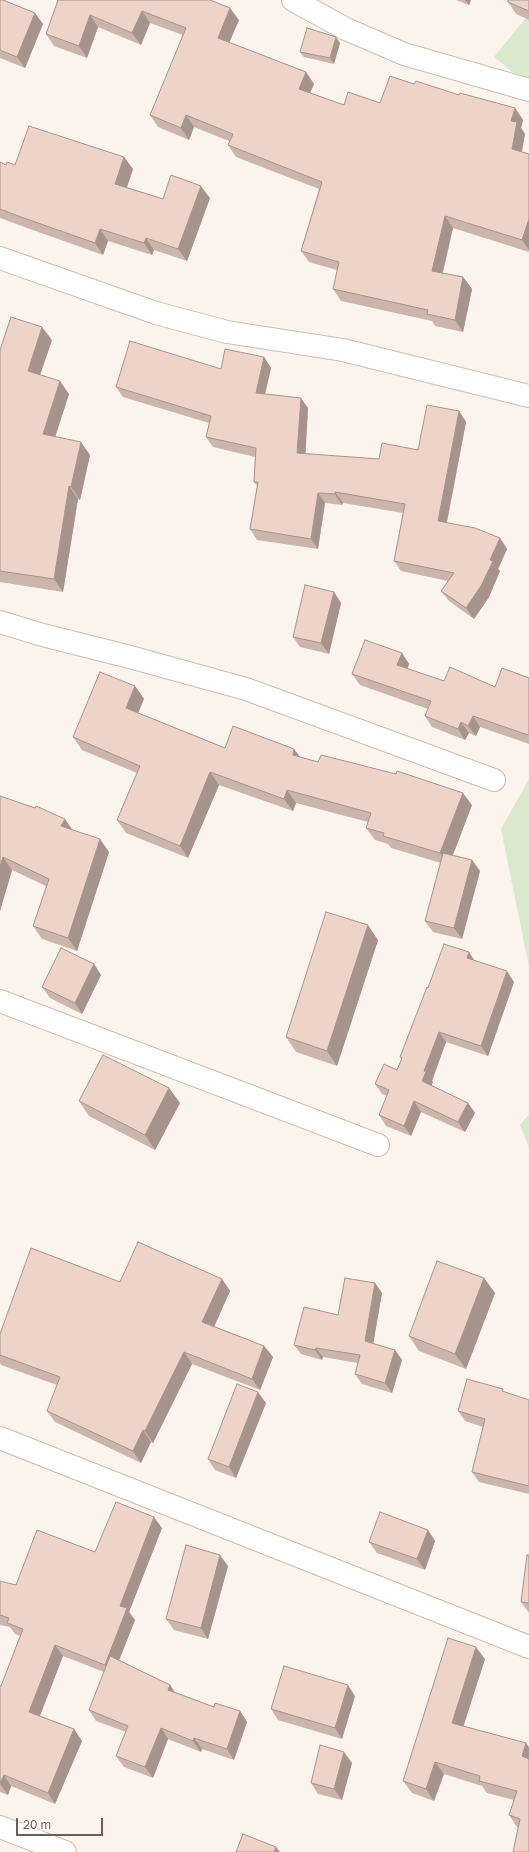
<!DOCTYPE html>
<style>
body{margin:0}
#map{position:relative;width:529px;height:1852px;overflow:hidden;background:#fbf4ed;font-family:"Golos Text",sans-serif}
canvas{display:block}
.scale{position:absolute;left:16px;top:1818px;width:87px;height:18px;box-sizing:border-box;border:2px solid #745b52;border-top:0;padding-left:5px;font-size:12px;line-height:14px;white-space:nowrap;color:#745b52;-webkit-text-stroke:3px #fef9f4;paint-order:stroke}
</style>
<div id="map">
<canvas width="529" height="1852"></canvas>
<div class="scale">20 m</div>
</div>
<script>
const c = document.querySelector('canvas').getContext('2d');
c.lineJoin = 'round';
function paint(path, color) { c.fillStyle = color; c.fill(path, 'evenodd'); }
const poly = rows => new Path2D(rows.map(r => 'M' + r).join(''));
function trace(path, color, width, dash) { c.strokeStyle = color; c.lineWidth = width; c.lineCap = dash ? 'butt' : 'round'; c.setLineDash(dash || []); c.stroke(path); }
paint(poly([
 [529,14,529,85,494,57],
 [529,779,529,967,501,829],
 [529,1114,529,1148,520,1125]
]), '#dae8cd');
const minor = poly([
 [293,0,346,29,404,54,529,90],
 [0,258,156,313,227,332,343,350,529,396],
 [0,622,39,634,130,657,246,689,494,780],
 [0,1001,378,1145],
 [0,1438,529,1647],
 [0,1827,65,1852]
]);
trace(minor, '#ccbcb4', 24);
trace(minor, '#fff', 22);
paint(poly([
 [0,0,35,13,43,24,25,68,0,58],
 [58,0,239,20,229,43,306,72,314,84,310,93,344,105,380,103,414,84,459,95,515,108,523,120,521,128,525,134,522,152,529,154,529,252,453,228,443,273,463,277,472,289,463,332,435,326,432,321,341,301,333,289,337,270,309,262,301,251,319,189,236,157,228,145,229,141,194,127,189,140,158,127,150,115,183,35,150,23,141,45,98,27,87,58,54,46,46,34],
 [456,0,471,0,469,5],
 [529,0,529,20,516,14,508,2],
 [340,43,334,64,304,57,300,52],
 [124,157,133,169,127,187,163,199,210,198,187,261,154,250,152,255,108,241,103,255,30,229,0,218,0,162,6,165,15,165],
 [52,340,40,375,69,394,55,437,90,455,80,500,78,499,63,592,0,582,0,350],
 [264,357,271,368,265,394,308,408,305,454,379,459,418,450,459,411,466,422,447,523,500,538,507,549,498,569,500,571,489,597,474,619,449,601,441,591,448,581,401,571,394,561,403,513,343,503,342,505,325,503,318,549,257,540,250,529,257,486,254,482,255,457,213,447,206,437,209,423,123,397,116,387,221,369],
 [334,592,341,603,329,654,300,647,293,637],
 [402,653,409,664,407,669,444,681,495,687,529,678,529,744,480,727,476,736,469,733,465,740,432,727,425,716,428,709,360,685,352,674],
 [135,686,144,699,138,713,225,748,294,749,300,757,472,805,453,855,472,860,480,871,462,939,433,932,425,921,441,863,391,848,388,844,375,840,366,828,368,822,296,803,293,811,219,785,188,858,126,833,117,820,137,773,82,750,73,737],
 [0,796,73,830,109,852,77,951,42,939,33,926,46,886,12,870,0,911],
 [378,940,337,1066,296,1052,286,1037],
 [469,952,474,961,514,982,488,1056,446,1042,432,1081,433,1082,431,1086,468,1103,475,1113,465,1132,421,1112,411,1136,386,1126,379,1115,387,1096,382,1094,375,1084,397,1070,402,1059,400,1057,428,988],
 [94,964,101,975,82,1014,50,998,42,987],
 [169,1088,180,1103,155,1150,89,1116,79,1101],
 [484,1278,495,1293,466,1369,419,1351,409,1336],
 [222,1279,230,1291,214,1326,264,1346,273,1357,260,1390,192,1364,153,1443,151,1442,141,1463,55,1422,47,1411,57,1385,1,1365,0,1363,0,1334,120,1282],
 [375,1283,382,1293,373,1343,395,1350,402,1360,392,1393,362,1384,355,1374,358,1363,323,1357,322,1360,301,1354,294,1345,338,1315],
 [504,1392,529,1400,529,1494,479,1482,472,1472,483,1427,465,1421,458,1411],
 [266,1403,236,1478,215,1470,208,1459],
 [162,1528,129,1612,135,1620,119,1660,170,1685,175,1692,214,1707,240,1711,247,1722,234,1760,202,1749,201,1752,168,1739,153,1778,124,1767,116,1756,126,1732,96,1721,89,1710,104,1672,63,1656,40,1716,74,1729,82,1741,55,1804,11,1786,8,1795,0,1792,0,1686,1,1686,20,1636,15,1634,10,1627,0,1625,0,1581,16,1585,95,1552],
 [428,1530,435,1541,425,1570,377,1553,369,1542],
 [228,1566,208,1639,174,1630,166,1619],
 [521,1602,529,1603,529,1613],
 [485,1659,463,1726,526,1743,529,1852,518,1827,517,1827,509,1815,514,1800,487,1793,482,1786,444,1774,434,1801,412,1793,403,1781],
 [355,1696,342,1739,278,1720,271,1709],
 [352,1763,342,1800,318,1794,311,1783]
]), '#ccb5ac');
paint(poly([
 [465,0,471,0,469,5],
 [230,8,239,20,226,50,218,38],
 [142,11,150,23,141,45,132,33],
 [35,13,43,24,25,68,17,57],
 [90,15,98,27,87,58,79,46],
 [336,37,340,43,334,64,330,58],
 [306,72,314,84,307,100,299,89],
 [515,108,523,120,521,128,525,134,520,161,512,149,511,121],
 [186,115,194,127,189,140,181,128],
 [124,157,133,169,124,196,115,184],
 [201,186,210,198,187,261,178,249],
 [445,216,453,228,440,283,432,271],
 [529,219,529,250,522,240],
 [100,229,108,241,103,255,95,243],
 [146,238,154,250,152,255,144,243],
 [463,277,472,289,463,332,455,320],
 [42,327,52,340,37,384,28,371],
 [264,357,271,368,263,403,256,393],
 [60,381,69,394,52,447,43,434],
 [301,398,308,408,305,463,297,453],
 [459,411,466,422,445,531,438,521],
 [81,442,90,455,80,500,71,487],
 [69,486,78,499,63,592,54,579],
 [335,492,343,503,342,505,335,494],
 [318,493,325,503,318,549,311,539],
 [500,538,507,549,498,569,500,571,489,597,474,619,466,608,490,560],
 [334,592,341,603,329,654,321,643],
 [402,653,409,664,405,676,397,665],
 [135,686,144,699,135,720,126,708],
 [473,716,480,727,476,736,468,726],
 [461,722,469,733,465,740,458,729],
 [294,749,303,761,293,755],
 [210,772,219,785,188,858,180,846],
 [287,790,296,803,293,811,284,799],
 [463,793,472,805,449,865,440,853],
 [65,819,74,832,61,826],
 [100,839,109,852,77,951,68,938],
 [3,857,12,870,0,911,0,867],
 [472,860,480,871,462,939,454,928],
 [368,925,378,940,337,1066,327,1051],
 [469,952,476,963,467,958],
 [94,964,101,975,82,1014,75,1003],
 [507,971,514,982,488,1056,481,1046],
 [439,1032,446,1042,432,1081,433,1082,429,1092,422,1081,424,1071],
 [169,1088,180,1103,155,1150,145,1135],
 [414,1101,421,1112,411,1136,404,1126],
 [468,1103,475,1113,465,1132,458,1122],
 [484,1278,495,1293,466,1369,455,1354],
 [222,1279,230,1291,211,1334,202,1322],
 [375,1283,382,1293,372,1351,365,1341],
 [264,1346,273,1357,260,1390,252,1379],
 [316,1348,323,1357,322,1360,315,1350],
 [395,1350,402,1360,392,1393,385,1383],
 [184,1352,192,1364,153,1443,145,1431],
 [258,1392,266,1403,236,1478,229,1467],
 [143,1430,151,1442,141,1463,133,1451],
 [154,1517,162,1528,129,1612,135,1620,113,1676,105,1665,120,1606],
 [428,1530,435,1541,425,1570,417,1559],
 [220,1555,228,1566,208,1639,201,1628],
 [55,1645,63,1656,37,1723,29,1712],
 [476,1647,485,1659,461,1734,452,1723],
 [170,1685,177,1696,168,1690],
 [348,1685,355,1696,342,1739,335,1728],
 [240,1711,247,1722,234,1760,227,1749],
 [161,1728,168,1739,153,1778,145,1767],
 [74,1729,82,1741,55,1804,48,1793],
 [194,1738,202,1749,201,1752,193,1741],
 [526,1743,529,1747,529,1766,522,1756],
 [344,1752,352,1763,342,1800,334,1789],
 [435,1762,444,1774,434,1801,426,1789],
 [4,1775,11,1786,8,1795,0,1784],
 [276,1847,280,1852,274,1852]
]), '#a6948c');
const building = poly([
 [0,0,3,0,35,13,17,57,0,50,0,0],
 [58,0,210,0,230,8,218,38,306,72,299,89,344,105,348,92,380,103,390,76,414,84,416,81,459,95,460,93,515,108,511,121,517,122,512,149,529,154,529,219,522,240,445,216,432,271,463,277,455,320,427,314,428,310,333,289,339,262,301,251,322,182,228,145,233,134,186,115,181,128,150,115,186,28,142,11,132,33,90,15,79,46,46,34,58,0],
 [508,0,529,0,529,11,508,2,508,0],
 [307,28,336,37,330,58,300,52,307,28],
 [29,126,124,157,115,184,163,199,171,175,201,186,178,249,146,238,144,243,100,229,95,243,21,217,0,209,0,162,6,165,7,162,15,165,29,126],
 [11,317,42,327,28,371,60,381,43,434,81,442,71,487,69,486,54,579,0,571,0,350,11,317],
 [130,341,221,369,225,349,264,357,256,393,301,398,297,453,379,459,382,443,418,450,427,405,459,411,438,521,475,528,500,538,490,560,493,561,481,586,466,608,441,591,454,573,394,561,405,504,335,492,335,494,318,493,311,539,250,529,258,482,254,482,256,448,206,437,211,416,116,387,130,341],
 [305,585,334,592,321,643,293,637,305,585],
 [365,640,402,653,397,665,444,681,450,667,495,687,502,668,529,678,529,733,528,735,473,716,468,726,461,722,458,729,425,716,431,701,352,674,365,640],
 [100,672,135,686,126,708,225,748,233,726,294,749,293,755,318,762,321,755,396,774,397,771,463,793,440,853,383,836,384,833,366,828,371,813,287,790,284,799,210,772,180,846,117,820,140,766,73,737,100,672],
 [0,796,35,808,36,806,65,819,61,826,100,839,68,938,33,926,49,879,3,857,0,867,0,796],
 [443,853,472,860,454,928,425,921,443,853],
 [326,912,368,925,327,1051,286,1037,326,912],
 [444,944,469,952,467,958,507,971,481,1046,439,1032,424,1071,426,1072,422,1081,468,1103,458,1122,414,1101,404,1126,379,1115,389,1090,375,1084,384,1064,397,1070,402,1058,400,1057,427,987,428,988,444,944],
 [61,948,94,964,75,1003,42,987,61,948],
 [103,1055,169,1088,145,1135,79,1101,103,1055],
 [138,1242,222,1279,202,1322,264,1346,252,1379,184,1352,145,1431,143,1430,133,1451,47,1411,60,1377,0,1355,0,1334,31,1248,120,1282,138,1242],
 [437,1261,484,1278,455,1354,409,1336,437,1261],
 [345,1278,375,1283,365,1341,395,1350,385,1383,355,1374,360,1355,316,1348,315,1350,294,1345,304,1307,338,1315,345,1278],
 [467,1379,503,1389,502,1391,529,1400,529,1486,472,1472,485,1419,458,1411,467,1379],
 [237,1384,258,1392,229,1467,208,1459,237,1384],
 [116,1502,154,1517,120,1606,127,1608,105,1665,55,1645,29,1712,74,1729,48,1793,4,1775,0,1783,0,1686,1,1686,23,1629,7,1623,9,1618,0,1615,0,1581,16,1585,37,1530,95,1552,116,1502],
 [380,1512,428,1530,417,1559,369,1542,380,1512],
 [186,1545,220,1555,201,1628,166,1619,186,1545],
 [527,1555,529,1555,529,1603,521,1602,527,1555],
 [448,1638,476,1647,452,1723,526,1743,522,1756,529,1759,529,1852,513,1852,520,1819,509,1815,517,1791,479,1781,480,1776,435,1762,426,1789,403,1781,448,1638],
 [110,1656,170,1685,168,1690,214,1707,215,1703,240,1711,227,1749,194,1738,193,1741,161,1728,145,1767,116,1756,128,1726,89,1710,110,1656],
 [284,1666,348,1685,335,1728,271,1709,284,1666],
 [320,1745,344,1752,334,1789,311,1783,320,1745],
 [243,1834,276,1847,274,1852,236,1852,243,1834]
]);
paint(building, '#edd3c8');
trace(building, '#a6948c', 1);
</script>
